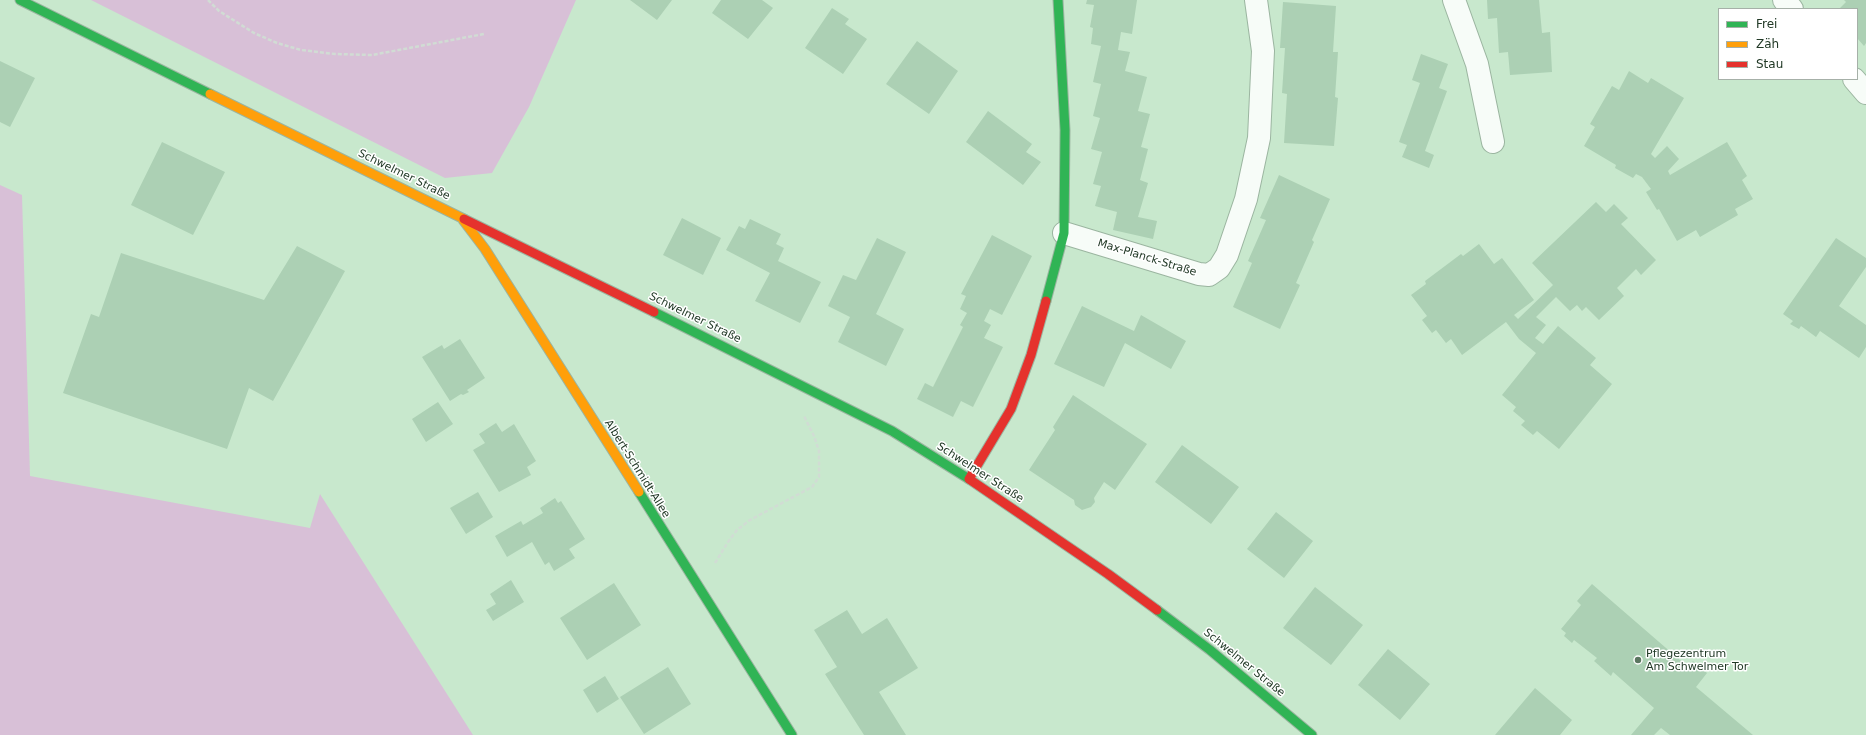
<!DOCTYPE html>
<meta charset="utf-8">
<style>
body{margin:0}
#map{position:relative;width:1866px;height:735px;overflow:hidden;background:#c8e8cd;font-family:"DejaVu Sans",sans-serif}
canvas{display:block}
.legend{position:absolute;left:1718px;top:8px;width:140px;height:72px;box-sizing:border-box;background:#fff;border:1px solid #a6b0a8;margin:0;padding:5px 7px;list-style:none;font-size:12px;color:#213926}
.legend li{display:flex;align-items:center;gap:8px;height:20px}
.legend b{width:20px;border:1px solid #a6b0a8}
</style>
<div id="map">
<canvas width="1866" height="735"></canvas>
<ul class="legend">
<li><b style="height:5px;background:#30b455"></b>Frei</li>
<li><b style="height:5px;background:#ff9f0a"></b>Zäh</li>
<li><b style="height:5px;background:#e5322d"></b>Stau</li>
</ul>
</div>
<script>
const c = document.querySelector('canvas').getContext('2d');
c.lineJoin = 'round';
function paint(path, color) { c.fillStyle = color; c.fill(path, 'evenodd'); }
const poly = rows => new Path2D(rows.map(r => 'M' + r).join(''));
function trace(path, color, width, dash) { c.strokeStyle = color; c.lineWidth = width; c.lineCap = dash ? 'butt' : 'round'; c.setLineDash(dash || []); c.stroke(path); }
function write(font, color, halo, rows, align = 'center') {
  c.font = font + ' "DejaVu Sans",sans-serif'; c.lineWidth = 3; c.setLineDash([]); c.textBaseline = 'middle'; c.strokeStyle = halo; c.fillStyle = color; for (const [text, x, y, turn = 0] of rows) {
    c.save(); c.translate(x, y); c.rotate((+turn || 0) * Math.PI / 180); c.textAlign = isNaN(turn) ? turn : align; if (halo) c.strokeText(text, 0, 0); c.fillText(text, 0, 0); c.restore();
  }
}
paint(poly([
 [91,0,576,0,529,107,492,173,445,178],
 [0,185,22,195,30,476,310,528,320,494,473,735,0,735]
]), '#d8c0d7');
paint(poly([
 [630,0,672,0,657,20],
 [721,0,762,0,773,8,748,39,712,13],
 [1087,0,1137,0,1132,34,1121,32,1118,50,1130,52,1125,71,1147,77,1138,111,1150,114,1141,147,1148,149,1140,180,1148,183,1138,217,1157,221,1153,239,1113,230,1117,212,1095,206,1101,186,1093,184,1102,152,1091,149,1100,118,1093,116,1101,84,1093,82,1101,46,1091,44,1093,28,1090,27,1094,5,1086,4],
 [1487,0,1539,0,1542,33,1550,32,1552,72,1510,75,1508,52,1499,53,1497,18,1488,19],
 [1844,0,1866,0,1866,43,1864,46,1857,38,1857,9,1839,9,1846,2],
 [1283,2,1336,6,1333,52,1338,52,1335,97,1338,98,1334,146,1284,143,1287,94,1282,93,1285,48,1280,48],
 [832,8,849,19,845,24,867,39,843,74,805,48],
 [917,41,958,71,929,114,886,84],
 [1421,54,1448,64,1439,88,1447,91,1425,151,1434,155,1429,168,1402,157,1407,145,1399,142,1420,83,1412,80],
 [0,61,35,78,10,127,0,122],
 [1629,71,1648,83,1651,78,1684,98,1651,154,1655,158,1667,146,1679,159,1668,171,1670,175,1727,142,1747,176,1742,180,1753,199,1735,209,1738,215,1700,237,1696,230,1677,241,1659,209,1657,210,1646,192,1651,189,1642,177,1636,174,1633,178,1615,168,1616,165,1584,146,1595,127,1590,124,1612,86,1619,90],
 [988,111,1032,144,1026,152,1041,162,1023,185,966,142],
 [162,142,225,172,193,235,131,205],
 [1279,175,1330,199,1312,240,1314,242,1296,283,1300,285,1280,329,1233,307,1252,263,1248,261,1266,220,1260,218],
 [1596,202,1606,212,1614,204,1628,218,1621,224,1656,260,1641,275,1636,269,1617,288,1624,296,1599,320,1586,307,1582,311,1577,305,1570,311,1556,297,1536,317,1546,325,1535,338,1543,344,1558,326,1596,358,1590,365,1612,384,1559,449,1537,431,1533,435,1521,425,1525,421,1513,411,1516,407,1502,395,1536,353,1519,339,1506,322,1462,355,1451,339,1446,343,1436,330,1432,333,1422,320,1427,316,1411,295,1426,284,1425,281,1461,254,1463,256,1479,244,1494,264,1502,258,1534,300,1514,315,1518,319,1553,285,1532,263],
 [682,218,721,238,703,275,663,255],
 [750,219,781,234,776,244,784,248,778,261,821,282,800,323,755,301,770,273,726,250,739,226,745,229],
 [992,235,1032,256,1002,315,990,309,984,321,991,325,984,338,1003,347,973,407,961,401,953,417,917,399,925,383,933,387,963,327,960,325,967,313,960,309,966,296,961,294],
 [877,238,906,252,876,314,904,329,886,366,838,342,850,317,828,306,843,275,856,280],
 [1836,238,1866,258,1866,267,1839,306,1866,325,1866,347,1859,358,1820,331,1816,337,1801,326,1799,329,1790,324,1793,321,1783,314],
 [297,246,345,271,273,401,249,388,227,449,63,393,91,314,99,317,121,253,264,300],
 [1082,306,1134,331,1141,315,1186,341,1171,369,1125,343,1104,387,1054,364],
 [460,339,485,378,467,390,469,392,463,395,461,394,450,401,422,357,442,345,444,349],
 [1073,395,1147,444,1115,490,1104,482,1094,498,1095,502,1091,507,1082,510,1075,505,1074,500,1029,470,1055,430,1053,427],
 [438,402,453,424,426,442,412,419],
 [496,423,502,432,514,424,536,461,527,467,531,475,499,492,473,450,485,443,479,434],
 [1182,445,1239,487,1211,524,1155,482],
 [478,492,493,517,466,534,450,508],
 [555,498,558,503,561,501,585,539,569,549,575,558,554,571,549,562,545,565,532,542,507,557,495,536,521,521,523,525,543,513,540,508],
 [1276,512,1313,541,1284,578,1247,549],
 [511,580,524,602,493,621,486,610,496,604,490,594],
 [614,583,641,625,587,660,560,618],
 [1592,584,1688,667,1693,661,1707,673,1696,687,1753,735,1670,735,1661,728,1654,735,1631,735,1654,708,1613,672,1611,676,1594,661,1597,658,1574,640,1572,643,1564,636,1566,633,1561,629,1581,605,1577,601],
 [1315,587,1363,625,1331,665,1283,628],
 [847,610,862,634,887,618,918,668,879,692,906,735,864,735,825,674,837,667,814,630],
 [1388,649,1430,684,1400,720,1358,685],
 [668,667,691,704,644,734,620,697],
 [605,676,619,699,597,713,583,690],
 [1535,688,1572,720,1560,735,1495,735]
]), '#acd0b4');
const street = poly([
 [1454,0,1477,64,1493,142],
 [1784,0,1792,9],
 [1854,79,1866,93],
 [1064,233,1199,274,1209,275,1219,268,1227,255,1246,199,1259,138,1263,51,1256,0]
]);
const fast = poly([
 [20,0,210,94],
 [1046,301,1064,233,1065,130,1058,0],
 [654,312,892,431,969,479],
 [639,492,792,735],
 [1157,610,1210,650,1312,735]
]);
const slow = poly([
 [210,94,464,219],
 [463,220,485,249,639,492]
]);
const jam = poly([
 [464,219,654,312],
 [969,479,1108,574,1157,610],
 [969,479,1011,409,1031,355,1046,301]
]);
trace(street, '#9bb5a0', 24);
trace(fast, '#9bb5a0', 11);
trace(slow, '#9bb5a0', 11);
trace(jam, '#9bb5a0', 11);
trace(poly([
 [208,0,219,11,254,33,277,43,301,50,335,54,372,55,484,34],
 [715,563,728,542,737,530,750,520,812,487,819,477,819,451,814,436,804,416]
]), '#d1dcd4', 2.5, [4, 2]);
trace(street, '#f7fcf8', 22);
trace(fast, '#30b455', 9);
trace(slow, '#ff9f0a', 9);
trace(jam, '#e5322d', 9);
for (const [x, y, r, color] of [
 [1638,660,4,"#5b7660"]
]) { const dot = new Path2D(); dot.arc(x, y, r, 0, 2 * Math.PI); c.fillStyle = color; c.fill(dot); trace(dot, '#fff', 1.5); }
write('11px', '#213926', '#fff', [
 ["Schwelmer Straße",404,175,26],
 ["Max-Planck-Straße",1147,258,17],
 ["Schwelmer Straße",695,318,26],
 ["Albert-Schmidt-Allee",637,469,58],
 ["Schwelmer Straße",980,473,33],
 ["Schwelmer Straße",1244,663,39]
]);
write('11px', '#213926', '#fff', [
 ["Pflegezentrum",1646,654],
 ["Am Schwelmer Tor",1646,667]
], 'left');
</script>
